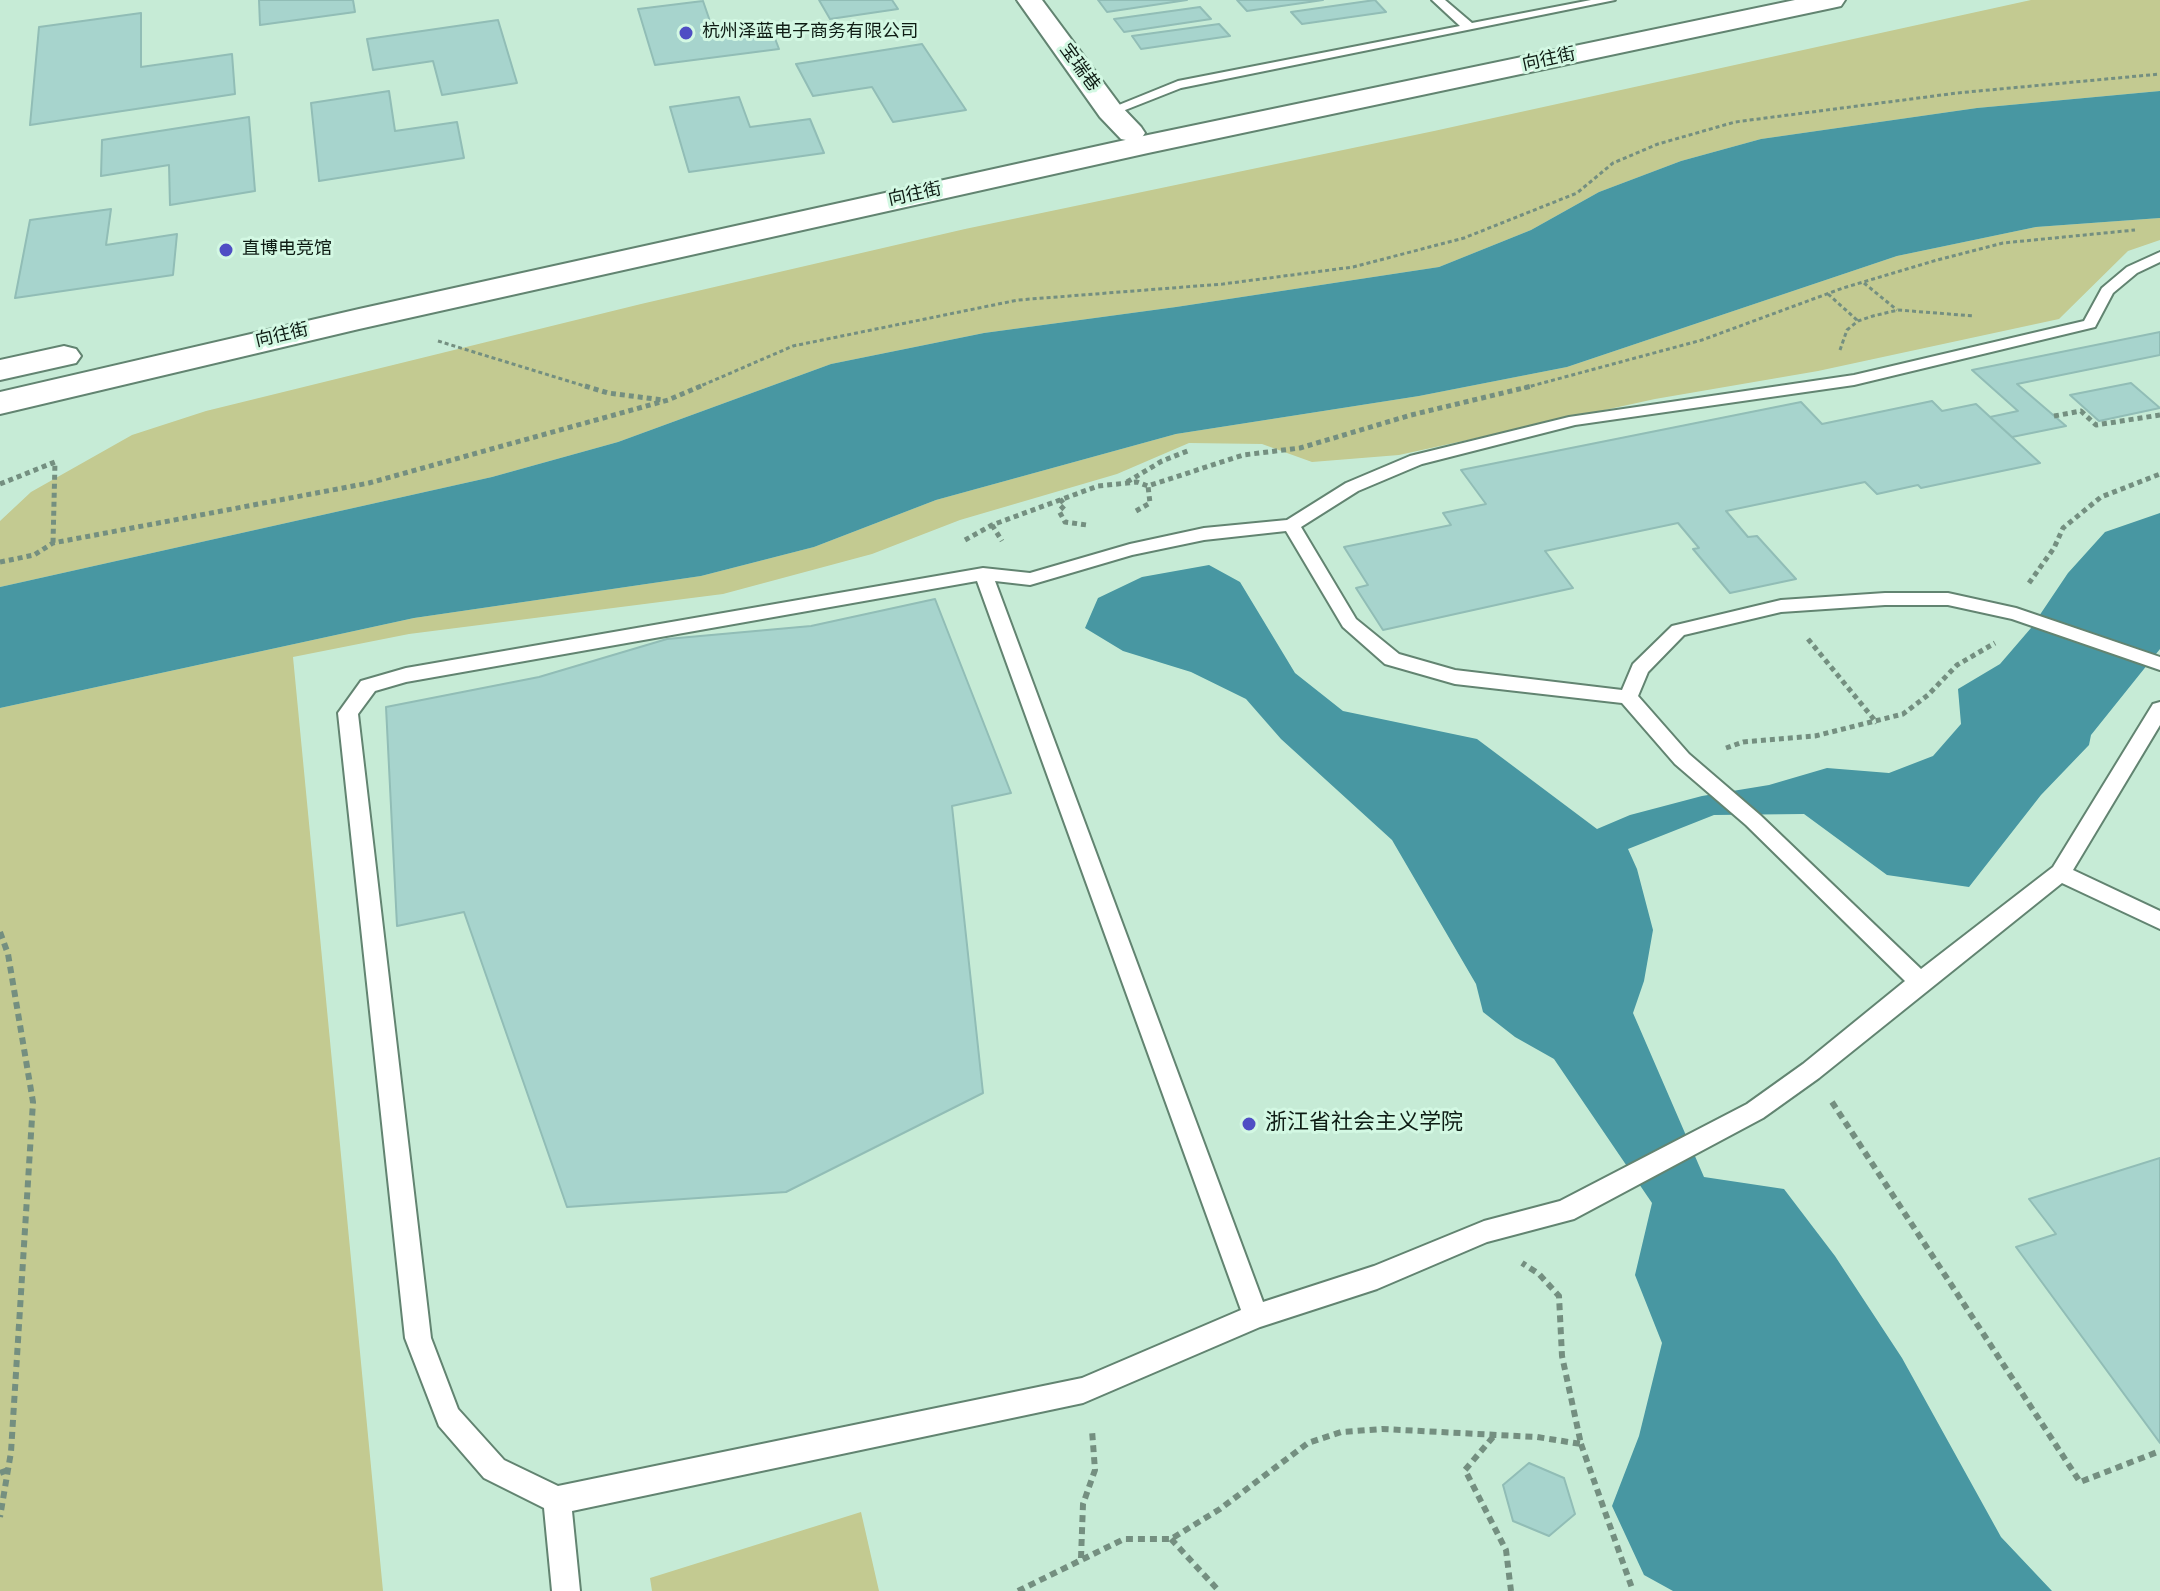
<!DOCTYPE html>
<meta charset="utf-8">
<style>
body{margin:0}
canvas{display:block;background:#c6ebd6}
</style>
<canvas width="2160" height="1591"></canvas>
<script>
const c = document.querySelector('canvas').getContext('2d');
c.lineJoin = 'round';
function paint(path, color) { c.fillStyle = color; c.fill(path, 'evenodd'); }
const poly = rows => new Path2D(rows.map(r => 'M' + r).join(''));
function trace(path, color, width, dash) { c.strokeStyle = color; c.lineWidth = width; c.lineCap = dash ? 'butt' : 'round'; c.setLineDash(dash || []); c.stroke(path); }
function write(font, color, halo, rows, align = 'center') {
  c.font = font + ' "Titillium Web","Noto Sans SC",sans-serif'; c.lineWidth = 6; c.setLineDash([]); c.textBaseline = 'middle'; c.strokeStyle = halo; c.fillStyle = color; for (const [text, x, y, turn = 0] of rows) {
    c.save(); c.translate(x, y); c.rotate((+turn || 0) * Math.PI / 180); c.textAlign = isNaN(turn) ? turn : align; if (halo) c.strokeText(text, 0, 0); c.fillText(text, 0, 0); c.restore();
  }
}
paint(poly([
 [2031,0,2160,0,2160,91,1977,108,1761,139,1681,161,1599,192,1531,230,1439,267,1176,307,984,333,831,364,618,442,492,477,0,587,0,521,31,492,132,435,206,411,641,304,965,229,1434,131],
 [2160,218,2160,240,2128,251,2059,319,1818,371,1655,399,1399,455,1312,462,1262,444,1189,443,1117,474,960,520,872,554,723,594,409,634,293,657,383,1591,0,1591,0,708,414,618,701,576,814,547,936,500,1176,434,1419,396,1567,367,1897,256,2036,227],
 [861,1512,879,1591,652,1591,650,1578]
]), '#c3ca91');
paint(poly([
 [2160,91,2160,218,2036,227,1897,256,1567,367,1419,396,1176,434,936,500,814,547,701,576,414,618,0,708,0,587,492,477,618,442,831,364,984,333,1176,307,1439,267,1531,230,1599,192,1681,161,1761,139,1977,108],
 [2160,513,2160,649,2091,735,2089,745,2041,795,1969,887,1887,875,1804,814,1714,815,1628,849,1637,869,1653,930,1644,981,1633,1013,1704,1177,1784,1189,1835,1256,1902,1358,2001,1537,2052,1591,1673,1591,1644,1575,1612,1506,1639,1436,1662,1343,1635,1275,1652,1203,1554,1059,1515,1037,1483,1012,1476,984,1392,840,1281,739,1246,699,1191,672,1123,651,1085,628,1098,598,1142,577,1209,565,1240,582,1295,673,1343,711,1477,739,1597,829,1630,815,1702,796,1769,785,1827,768,1889,773,1933,756,1961,724,1958,689,2000,664,2031,628,2068,573,2105,532]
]), '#4897a2');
const building = poly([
 [259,0,353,0,355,12,260,25,259,0],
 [819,0,892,0,898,9,830,19,819,0],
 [1098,0,1187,0,1107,12,1098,0],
 [1237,0,1323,0,1247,11,1237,0],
 [1375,0,1386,12,1302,24,1291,12,1375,0],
 [703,1,712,27,768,20,779,49,655,65,638,9,703,1],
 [1200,7,1211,19,1124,32,1114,19,1200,7],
 [141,13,141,67,232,54,235,94,30,125,39,27,141,13],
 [498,20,517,83,442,95,433,61,373,70,367,39,498,20],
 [1219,24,1230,36,1141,49,1132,36,1219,24],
 [922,44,966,110,893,122,872,87,813,96,796,64,922,44],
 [389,91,395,131,457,122,464,158,319,181,311,103,389,91],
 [739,97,750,127,810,119,824,153,689,172,670,107,739,97],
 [249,117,255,191,170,205,169,165,101,176,102,140,249,117],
 [111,209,106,245,177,234,173,275,15,298,30,220,111,209],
 [2160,332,2160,355,2017,384,2066,426,2012,437,1990,417,2018,411,1972,370,2160,332],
 [2131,383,2160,408,2099,421,2070,395,2131,383],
 [1932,401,1942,411,1976,404,2040,463,1921,488,1918,485,1877,494,1865,482,1726,511,1748,537,1757,536,1796,579,1730,593,1693,549,1699,548,1678,523,1545,551,1573,588,1383,630,1356,588,1368,585,1344,547,1451,525,1443,513,1486,504,1461,470,1801,402,1822,424,1932,401],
 [935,599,1011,793,952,806,983,1093,786,1192,567,1207,464,912,397,926,386,707,539,677,667,639,811,626,935,599],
 [2160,1158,2160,1443,2016,1247,2056,1234,2029,1199,2160,1158],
 [1529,1463,1564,1478,1575,1514,1549,1536,1513,1521,1503,1485,1529,1463]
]);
paint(building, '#a7d4cd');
trace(building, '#91bdb6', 2);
const lane = poly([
 [1432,0,1445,0,1472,23,1591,0,1615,0,1181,88,1115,114,1104,111,1178,81,1460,26,1432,0],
 [2160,252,2160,262,2137,273,2113,293,2095,327,1854,385,1575,425,1422,464,1358,491,1301,527,1356,619,1399,654,1455,670,1622,690,1633,664,1672,626,1781,600,1885,593,1948,593,2016,608,2160,657,2160,670,2012,619,1948,605,1885,605,1781,612,1684,635,1648,672,1638,696,1689,754,1760,815,1921,969,2053,867,2153,704,2160,702,2160,725,2073,870,2160,911,2160,929,2062,883,1819,1078,1763,1118,1574,1219,1487,1242,1377,1289,1260,1327,1083,1403,572,1511,580,1591,552,1591,544,1508,484,1478,439,1426,405,1338,338,713,361,681,406,668,983,568,1030,573,1130,544,1204,528,1287,520,1346,483,1410,456,1569,417,1854,375,2084,321,2102,288,2127,267,2160,252],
 [1286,531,1343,627,1385,664,1455,684,1622,703,1675,764,1746,825,1905,981,1803,1064,1747,1104,1560,1201,1484,1221,1374,1266,1263,1302,995,581,1030,585,1132,555,1204,540,1286,531],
 [977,581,1241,1310,1082,1378,558,1486,504,1460,458,1409,431,1338,358,714,375,691,406,682,977,581]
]);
const street = poly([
 [1017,0,1042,0,1120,105,1141,127,1145,133,1141,139,1131,141,1121,139,1100,117,1017,0]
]);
const secondary = poly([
 [1795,0,1845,0,1841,6,1832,8,1148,153,359,329,0,414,0,392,359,309,1148,135,1795,0],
 [64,346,76,349,81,356,76,363,0,380,0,360,64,346]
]);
trace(lane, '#628471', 4);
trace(street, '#628471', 4);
trace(secondary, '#628471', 4);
trace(poly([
 [1864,283,1897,310],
 [1828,294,1858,321],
 [438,341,591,388],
 [1840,350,1847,330,1858,321,1873,316,1898,310,1974,316],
 [696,388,793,346,1018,300,1223,284,1353,267,1464,238,1577,193,1613,163,1658,144,1735,122,1957,93,2160,74],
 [1524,388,1702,340,1843,288,1937,260,2003,243,2135,230]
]), '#748f80', 3, [4, 3]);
trace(poly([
 [585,386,608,393,663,400],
 [2054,416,2081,411,2096,425,2160,415],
 [1127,482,1162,461,1190,450],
 [0,484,55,462,53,543],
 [1060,499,1065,505,1059,511,1065,522,1087,525],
 [1136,511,1150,503,1148,486],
 [992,525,1002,541],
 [965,540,992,525,1098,486,1137,482,1148,486,1243,455,1300,448,1411,415,1532,386],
 [0,562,34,555,53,543,369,483,668,400,701,386],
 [2029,583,2054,548,2063,528,2101,497,2160,474],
 [1808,639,1877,723],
 [1726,748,1743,742,1815,736,1903,714,1928,695,1957,665,1995,643]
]), '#748f80', 5, [5, 4]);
trace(poly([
 [0,932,8,954,33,1102,11,1452,0,1517],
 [1832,1102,2080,1482,2160,1451],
 [1493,1437,1465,1470,1506,1550,1511,1591],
 [1581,1444,1633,1591],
 [0,1473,8,1470],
 [1171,1539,1219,1591],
 [1081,1558,1083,1504,1095,1470,1092,1430],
 [1018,1591,1124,1539,1171,1539,1220,1509,1308,1443,1341,1432,1382,1429,1537,1437,1581,1444,1562,1356,1559,1296,1539,1274,1522,1263]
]), '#748f80', 6, [7, 5]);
paint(lane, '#fff');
paint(street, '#fff');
paint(secondary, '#fff');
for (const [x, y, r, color] of [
 [686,33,8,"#4f4ec4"],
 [226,250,8,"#4f4ec4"],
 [1249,1124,8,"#4f4ec4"]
]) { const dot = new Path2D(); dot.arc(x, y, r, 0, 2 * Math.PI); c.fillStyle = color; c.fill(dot); trace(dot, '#d3f8e3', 3); }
write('18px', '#0e1c14', '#d3f8e3', [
 ["杭州泽蓝电子商务有限公司",702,33],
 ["直博电竞馆",242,250]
], 'left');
write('18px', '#0e1c14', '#d3f8e3', [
 ["向往街",1549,60,-12],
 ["宝瑞巷",1079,68,54],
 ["向往街",915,195,-12],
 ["向往街",282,336,-13]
]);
write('22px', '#0e1c14', '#d3f8e3', [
 ["浙江省社会主义学院",1265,1124]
], 'left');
</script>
